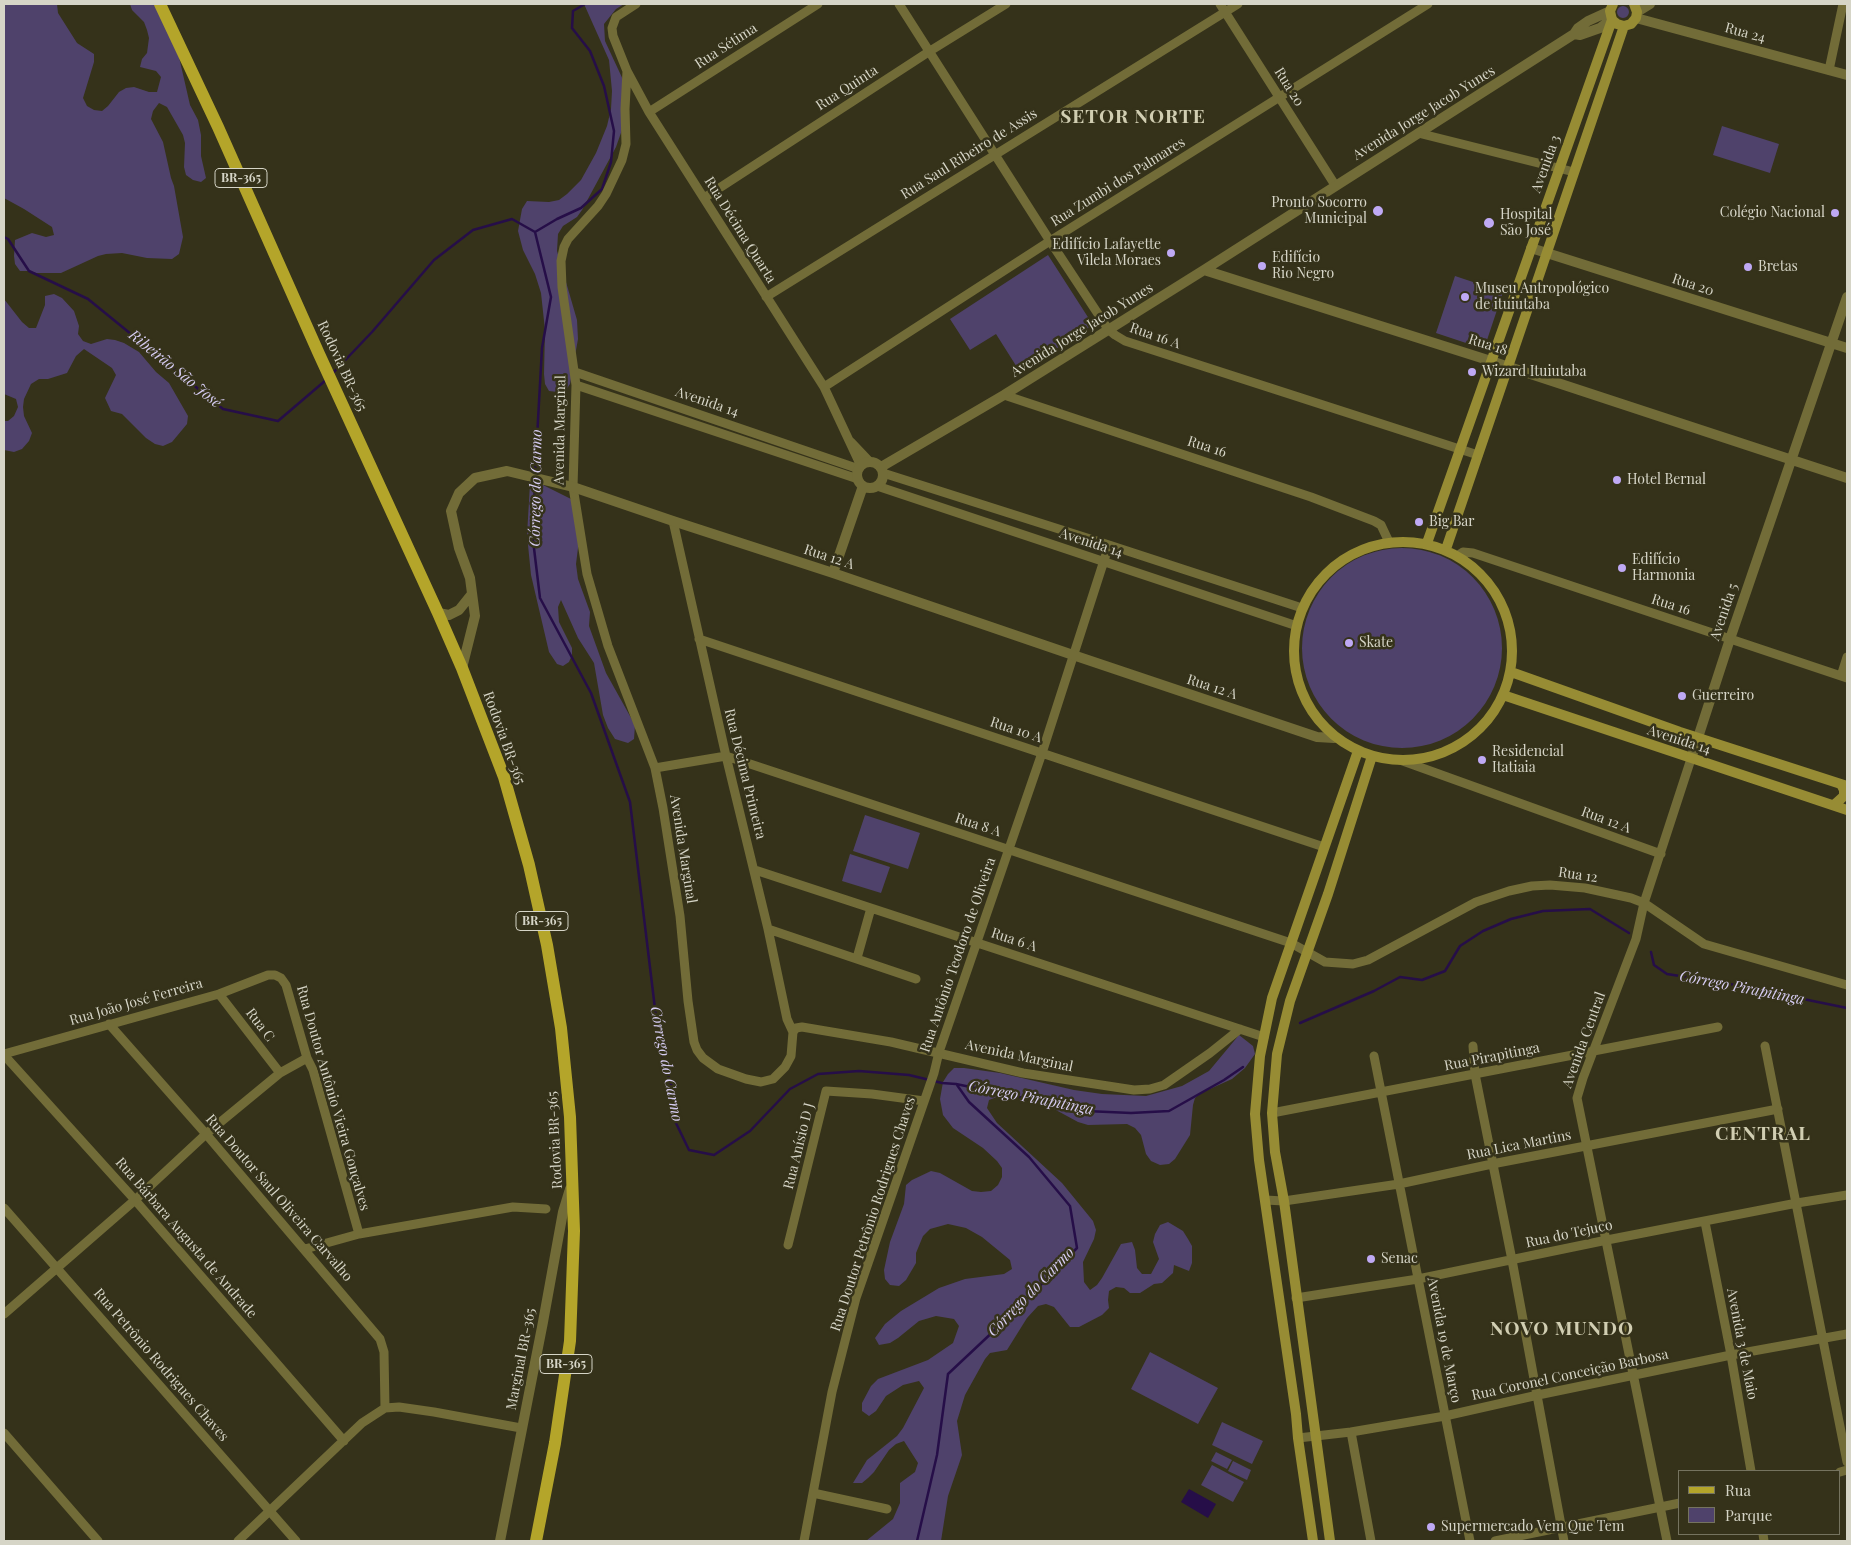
<!DOCTYPE html>
<meta charset="utf-8">
<style>
body{margin:0}
#map{position:relative;width:1851px;height:1545px;overflow:hidden;background:#35321a;font-family:"Playfair Display",serif}
canvas{display:block}
.frame{position:absolute;inset:0;border:5px solid #d6d5c7;pointer-events:none}
.legend{position:absolute;left:1678px;top:1470px;width:162px;height:65px;box-sizing:border-box;background:#35321a;border:1px solid #75735f;margin:0;padding:6px 9px;list-style:none;font-size:15px;color:#d6d5c7}
.legend li{display:flex;align-items:center;gap:10px;height:25px}
.legend b{width:25px;border:1px solid #75735f}
</style>
<div id="map">
<canvas width="1851" height="1545"></canvas>
<div class="frame"></div>
<ul class="legend">
<li><b style="height:6px;background:#b4a52a"></b>Rua</li>
<li><b style="height:14px;background:#4f426b"></b>Parque</li>
</ul>
</div>
<script>
const c = document.querySelector('canvas').getContext('2d');
c.lineJoin = 'round';
function paint(path, color) { c.fillStyle = color; c.fill(path, 'evenodd'); }
const poly = rows => new Path2D(rows.map(r => 'M' + r).join(''));
function trace(path, color, width, dash) { c.strokeStyle = color; c.lineWidth = width; c.lineCap = dash ? 'butt' : 'round'; c.setLineDash(dash || []); c.stroke(path); }
function write(font, color, halo, rows, align = 'center') {
  c.font = font + ' "Playfair Display",serif'; c.lineWidth = 5; c.setLineDash([]); c.textBaseline = 'middle'; c.strokeStyle = halo; c.fillStyle = color; for (const [text, x, y, turn = 0] of rows) {
    c.save(); c.translate(x, y); c.rotate((+turn || 0) * Math.PI / 180); c.textAlign = isNaN(turn) ? turn : align; if (halo) c.strokeText(text, 0, 0); c.fillText(text, 0, 0); c.restore();
  }
}
paint(poly([
 [4,4,57,4,58,13,77,43,94,54,94,62,83,98,87,106,94,110,102,111,108,106,119,92,126,88,134,87,149,92,157,92,161,77,156,71,140,67,142,59,147,53,149,38,147,30,144,22,132,10,130,4,155,5,179,57,190,105,198,120,201,135,201,156,206,178,201,182,193,180,186,175,184,167,185,143,183,135,167,107,159,103,153,111,151,119,163,142,171,178,174,186,183,237,179,254,172,259,147,258,122,253,106,254,98,256,61,273,36,273,29,271,20,271,15,264,14,256,15,240,32,233,46,237,54,235,52,227,24,209,4,198],
 [584,4,624,4,616,9,604,24,605,41,625,84,622,130,616,147,582,210,577,217,563,226,558,234,557,251,577,320,578,339,570,384,566,390,558,392,549,391,545,384,544,374,545,330,541,293,535,274,523,250,518,231,522,209,527,201,549,202,559,200,567,194,581,180,596,153,607,126,611,109,612,91,609,60],
 '1617 12a6 6 0 1 1 12 0a6 6 0 1 1-12 0Z',
 [1722,126,1779,144,1770,173,1713,155],
 [1048,255,1093,325,1020,372,996,334,970,350,950,319],
 [1455,276,1503,292,1484,349,1436,333],
 [54,294,62,298,74,311,79,326,78,334,83,341,91,344,107,339,115,340,124,343,139,352,156,372,169,383,188,416,187,424,172,442,163,446,155,444,146,438,122,414,111,411,105,398,116,375,112,368,84,349,76,356,67,373,48,379,39,379,31,384,24,399,23,407,24,416,32,433,29,441,22,449,14,452,4,450,4,421,8,421,14,416,18,407,16,399,4,394,4,299,22,322,29,328,36,328,45,305,45,296],
 [537,482,571,499,580,532,576,564,578,579,590,612,589,626,606,673,635,725,634,739,628,743,615,739,608,728,603,715,594,663,578,638,561,600,558,607,559,622,572,648,572,655,569,662,563,666,557,664,549,652,531,575,527,535,530,484],
 '1302 648a100 100 0 1 1 200 0a100 100 0 1 1-200 0Z',
 [865,815,920,833,908,869,853,851],
 [850,854,890,867,881,893,842,881],
 [1239,1035,1253,1046,1255,1054,1245,1068,1232,1079,1201,1093,1195,1098,1193,1105,1190,1135,1175,1159,1169,1164,1160,1165,1151,1161,1146,1154,1141,1135,1135,1128,1127,1124,1088,1125,1078,1122,1043,1103,1024,1097,997,1097,989,1100,987,1108,997,1123,1062,1183,1093,1221,1096,1230,1094,1239,1083,1262,1084,1282,1090,1290,1097,1285,1102,1278,1121,1244,1132,1242,1135,1250,1137,1268,1142,1274,1151,1274,1159,1259,1153,1242,1155,1234,1160,1225,1168,1222,1183,1231,1188,1239,1192,1246,1192,1263,1189,1271,1174,1265,1173,1273,1162,1283,1154,1284,1140,1293,1130,1293,1124,1288,1116,1287,1109,1291,1108,1300,1109,1308,1102,1315,1079,1327,1070,1327,1054,1307,1046,1304,1038,1306,1027,1318,1007,1350,990,1353,985,1359,965,1395,957,1421,962,1455,948,1496,941,1541,866,1541,893,1519,900,1503,900,1483,915,1472,918,1463,904,1441,896,1444,889,1450,874,1472,868,1478,862,1483,853,1483,867,1460,897,1436,903,1428,924,1388,919,1381,903,1385,886,1396,876,1411,869,1416,862,1411,862,1403,871,1386,878,1379,928,1360,953,1343,959,1326,954,1319,936,1316,919,1321,898,1338,890,1343,879,1345,875,1338,885,1324,901,1311,939,1288,965,1279,1004,1274,1012,1269,1010,1260,982,1237,966,1228,948,1224,930,1229,923,1236,916,1253,916,1263,906,1280,899,1286,890,1285,885,1279,884,1270,890,1242,904,1204,906,1185,912,1180,931,1171,940,1173,972,1191,981,1192,991,1191,998,1185,1002,1177,1002,1168,997,1161,983,1148,953,1128,943,1115,940,1099,943,1082,948,1074,954,1068,964,1068,1000,1073,1074,1090,1102,1094,1146,1096,1182,1086,1209,1071],
 [1150,1352,1218,1388,1198,1424,1131,1389],
 [1222,1422,1263,1441,1252,1464,1212,1445],
 [1216,1452,1232,1460,1227,1469,1211,1461],
 [1233,1461,1251,1470,1247,1480,1228,1471],
 [1212,1465,1244,1482,1233,1502,1201,1485]
]), '#4f426b');
paint(poly([
 [1189,1489,1216,1504,1208,1518,1181,1502]
]), '#260e48');
trace(poly([
 [535,232,557,219,581,208,602,189,611,162,614,131,604,86,590,51,572,28,573,11,585,4],
 [4,237,8,239,29,271,88,299,223,409,278,421,326,380],
 [332,374,372,332,434,260,473,230,512,219,535,232],
 [535,474,542,348,551,297,535,232],
 [535,479,533,540,540,598,591,693,630,802,660,1050,672,1087,675,1121,689,1150,714,1155,750,1131,790,1089,818,1074,859,1071,909,1075,942,1083,956,1084,1086,1111,1131,1113,1169,1111,1224,1080,1243,1067],
 [1651,952,1654,965,1667,974,1730,984,1847,1008],
 [1300,1023,1374,991,1400,977,1422,980,1445,971,1460,946,1483,931,1511,919,1543,911,1590,909,1629,933],
 [917,1541,937,1455,948,1374,1015,1311,1077,1248,1070,1206,1029,1157,969,1102,957,1085]
]), '#260e48', 2.5);
trace(poly([
 [636,4,616,17,612,28,613,36,627,71,649,112,824,387,861,466],
 [899,4,1050,241,1108,329,1115,335,1125,341,1478,455],
 [1220,4,1335,185],
 [1829,70,1843,4],
 [627,71,625,109,626,144,622,160,606,194,598,206,568,239,564,247,561,261,562,287,576,385,573,487,587,574,608,646,655,768,663,808,680,916,688,1001,694,1042,697,1050,703,1058,718,1069,746,1079,761,1082,773,1079,785,1067,791,1056,793,1032,796,1028,802,1027,891,1042,1023,1073,1134,1090,1150,1089,1164,1085,1210,1053,1240,1029],
 [649,112,818,4],
 [1418,133,1574,172],
 [704,198,930,51,1006,4],
 [766,297,1238,4],
 [575,372,859,469],
 [576,385,858,479],
 [824,387,1050,241,1428,4],
 [1004,395,1311,497,1374,521,1381,525,1389,542],
 [851,442,870,462],
 [883,473,1109,545,1302,608],
 [877,486,1297,626],
 [673,521,726,756,768,929,787,1019,793,1032],
 [1457,556,1463,552,1473,553,1847,678],
 [699,639,1324,847],
 [1841,676,1847,657],
 [1400,760,1661,854],
 [655,768,726,756,1291,943,1325,962,1353,964,1368,960,1476,902,1509,891,1532,886,1550,885,1585,888,1631,898,1644,903,1704,944,1847,985],
 [755,870,1264,1037],
 [768,929,916,979],
 [857,958,871,908],
 [219,994,280,1073],
 [109,1024,206,1134,380,1339,384,1352,385,1408],
 [1473,1046,1475,1074,1512,1260,1564,1541],
 [1765,1046,1847,1462],
 [4,1054,219,994,268,975,275,975,281,978,286,985,307,1058,313,1070,359,1234],
 [4,1055,135,1200,344,1441],
 [1374,1056,1470,1541],
 [1272,1113,1718,1027],
 [1265,1200,1284,1201,1399,1184,1492,1164,1778,1109],
 [4,1208,296,1541],
 [1705,1222,1731,1355,1751,1471],
 [788,1245,826,1091,872,1094,924,1101],
 [305,1249,359,1234,513,1207,546,1209],
 [1296,1298,1418,1279,1607,1240,1797,1203,1847,1195],
 [4,1314,135,1200,206,1134,280,1073,307,1058],
 [1351,1432,1371,1541],
 [4,1433,98,1541],
 [1298,1438,1351,1432,1445,1416,1538,1395,1731,1355,1847,1334],
 [1840,1472,1847,1470],
 [813,1493,887,1509],
 [1763,1534,1764,1541],
 [238,1541,362,1423,385,1408,399,1407,434,1412,521,1428],
 [804,1541,832,1392,856,1298,934,1073,939,1052,1042,753,1109,545],
 [1495,1541,1680,1503],
 [1667,1541,1577,1098,1583,1078,1636,939,1644,903,1691,759]
]), '#726c38', 9);
trace(poly([
 [1637,12,1650,4],
 [1636,18,1847,75],
 [1574,34,1580,35,1600,28,1612,19],
 [1531,248,1847,348],
 [1204,270,1491,361,1847,478],
 '857 475a13 13 0 1 1 26 0a13 13 0 1 1-26 0Z',
 [881,467,1004,395,1204,270,1574,34,1578,28,1588,21,1610,11],
 [833,573,863,486],
 [438,613,449,615,459,610,471,595],
 [462,668,475,616,470,578,459,548,451,511,459,493,475,478,507,471,573,487,673,521,833,573,1073,655,1317,737,1334,738],
 [1691,759,1730,639,1847,297],
 [500,1541,543,1322,563,1212,570,1189]
]), '#726c38', 10);
trace(poly([
 [1613,4,1610,11,1612,20,1617,24,1624,26,1631,24,1636,18,1637,12,1634,4],
 '1294 651a109 109 0 1 1 218 0a109 109 0 1 1-218 0Z',
 [1427,543,1612,20],
 [1446,549,1624,26],
 [1511,672,1680,732,1847,786],
 [1503,695,1847,810],
 [1834,805,1844,796,1844,790,1841,784],
 [1313,1541,1298,1438,1296,1414,1259,1160,1255,1114,1260,1056,1272,998,1358,751],
 [1330,1541,1284,1201,1275,1152,1272,1113,1277,1054,1290,1001,1328,894,1372,756]
]), '#978c34', 10);
trace(poly([
 [160,4,218,127,319,354,438,613,462,668,504,777,529,865,547,945,561,1028,570,1117,574,1231,570,1341,555,1443,536,1541]
]), '#b4a52a', 12);
for (const [x, y, r, color] of [
 [1378,211,6,"#bfa9f4"],
 [1835,213,5,"#bfa9f4"],
 [1489,223,6,"#bfa9f4"],
 [1171,253,5,"#bfa9f4"],
 [1262,266,5,"#bfa9f4"],
 [1748,267,5,"#bfa9f4"],
 [1465,297,5,"#bfa9f4"],
 [1472,372,5,"#bfa9f4"],
 [1617,480,5,"#bfa9f4"],
 [1419,522,5,"#bfa9f4"],
 [1622,568,5,"#bfa9f4"],
 [1349,643,5,"#bfa9f4"],
 [1682,696,5,"#bfa9f4"],
 [1482,760,5,"#bfa9f4"],
 [1371,1259,5,"#bfa9f4"],
 [1431,1527,5,"#bfa9f4"]
]) { const dot = new Path2D(); dot.arc(x, y, r, 0, 2 * Math.PI); c.fillStyle = color; c.fill(dot); trace(dot, '#35321a', 2); }
for (const [x, y, w] of [
 [241,178,52],
 [542,921,52],
 [566,1364,52]
]) { const box = new Path2D(); box.roundRect(x - w / 2, y - 9.5, w, 19, 4); c.fillStyle = '#35321a'; c.fill(box); trace(box, '#d6d5c7', 1); }
write('bold 12px', '#d6d5c7', null, [
 ["BR-365",241,178],
 ["BR-365",542,921],
 ["BR-365",566,1364]
]);
write('14px', '#d6d5c7', '#35321a', [
 ["Rua 24",1745,33,15],
 ["Rua Sétima",726,46,-33],
 ["Rua 20",1289,87,58],
 ["Rua Quinta",847,88,-33],
 ["Avenida Jorge Jacob Yunes",1424,113,-32],
 ["Rua Saul Ribeiro de Assis",969,154,-32],
 ["Avenida 3",1546,164,-70],
 ["Rua Zumbi dos Palmares",1118,182,-32],
 ["Rua Décima Quarta",740,230,58],
 ["Rua 20",1693,285,18],
 ["Avenida Jorge Jacob Yunes",1082,330,-32],
 ["Rua 16 A",1155,336,19],
 ["Rua 18",1488,345,18],
 ["Rodovia BR-365",342,366,65],
 ["Avenida 14",707,402,19],
 ["Avenida Marginal",560,430,-89],
 ["Rua 16",1207,447,18],
 ["Avenida 14",1091,543,18],
 ["Rua 12 A",829,557,18],
 ["Rua 16",1671,605,18],
 ["Avenida 5",1724,612,-71],
 ["Rua 12 A",1212,687,18],
 ["Rua 10 A",1016,730,18],
 ["Rodovia BR-365",504,738,70],
 ["Avenida 14",1679,740,18],
 ["Rua Décima Primeira",745,774,76],
 ["Rua 12 A",1606,820,20],
 ["Rua 8 A",978,825,18],
 ["Avenida Marginal",683,849,81],
 ["Rua 12",1578,875,8],
 ["Rua 6 A",1014,940,18],
 ["Rua Antônio Teodoro de Oliveira",958,955,-71],
 ["Rua João José Ferreira",136,1002,-16],
 ["Rua C",260,1025,53],
 ["Avenida Central",1584,1040,-70],
 ["Avenida Marginal",1019,1056,12],
 ["Rua Pirapitinga",1492,1057,-11],
 ["Rua Doutor Antônio Vieira Gonçalves",333,1098,74],
 ["Rodovia BR-365",555,1140,-93],
 ["Rua Lica Martins",1519,1145,-11],
 ["Rua Anísio D J",799,1146,-76],
 ["Rua Doutor Saul Oliveira Carvalho",279,1198,49],
 ["Rua Doutor Petrônio Rodrigues Chaves",873,1214,-72],
 ["Rua do Tejuco",1569,1234,-12],
 ["Rua Bárbara Augusta de Andrade",186,1238,49],
 ["Avenida 19 de Março",1444,1340,79],
 ["Avenida 3 de Maio",1742,1344,79],
 ["Marginal BR-365",521,1359,-79],
 ["Rua Petrônio Rodrigues Chaves",161,1365,49],
 ["Rua Coronel Conceição Barbosa",1570,1375,-12]
]);
write('14px', '#d6d5c7', '#35321a', [
 ["Pronto Socorro",1367,203,"right"],
 ["Municipal",1367,219,"right"],
 ["Colégio Nacional",1825,213,"right"],
 ["Hospital",1500,215],
 ["São José",1500,231],
 ["Edifício Lafayette",1161,245,"right"],
 ["Vilela Moraes",1161,261,"right"],
 ["Edifício",1272,258],
 ["Rio Negro",1272,274],
 ["Bretas",1758,267],
 ["Museu Antropológico",1475,289],
 ["de ituiutaba",1475,305],
 ["Wizard Ituiutaba",1482,372],
 ["Hotel Bernal",1627,480],
 ["Big Bar",1429,522],
 ["Edifício",1632,560],
 ["Harmonia",1632,576],
 ["Skate",1359,643],
 ["Guerreiro",1692,696],
 ["Residencial",1492,752],
 ["Itatiaia",1492,768],
 ["Senac",1381,1259],
 ["Supermercado Vem Que Tem",1441,1527]
], 'left');
write('italic 15px', '#d6ccf2', '#35321a', [
 ["Ribeirão São José",175,369,39],
 ["Córrego do Carmo",536,488,-89],
 ["Córrego Pirapitinga",1742,988,11],
 ["Córrego do Carmo",666,1064,79],
 ["Córrego Pirapitinga",1031,1098,11],
 ["Córrego do Carmo",1031,1292,-46]
]);
c.letterSpacing = '1px';
write('bold 19px', '#d1ceb2', '#35321a', [
 ["SETOR NORTE",1133,117],
 ["CENTRAL",1763,1134],
 ["NOVO MUNDO",1562,1329]
]);
c.letterSpacing = '0px';
</script>
